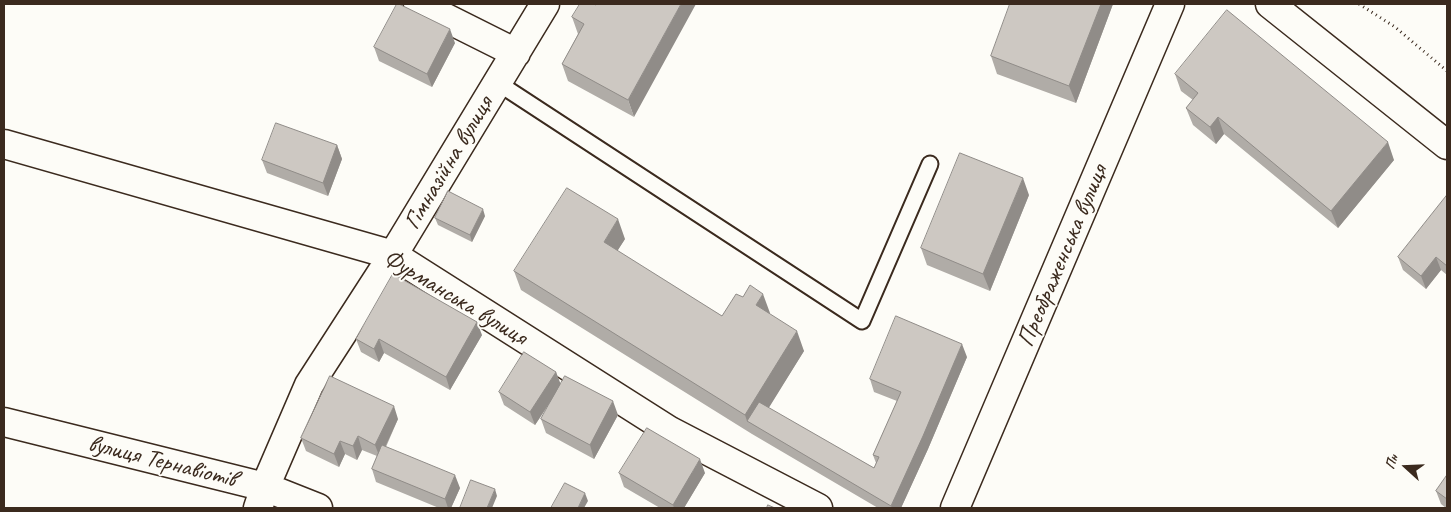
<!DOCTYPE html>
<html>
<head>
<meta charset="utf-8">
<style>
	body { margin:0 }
	#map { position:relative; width:1451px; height:512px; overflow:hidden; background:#fdfcf7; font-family:Caveat,sans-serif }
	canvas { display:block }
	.frame { position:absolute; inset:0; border:5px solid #3b2a1e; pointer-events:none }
	.north { position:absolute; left:1381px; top:442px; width:50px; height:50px; -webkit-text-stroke:4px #fdfcf7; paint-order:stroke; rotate:290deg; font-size:14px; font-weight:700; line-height:20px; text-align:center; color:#3b2a1e }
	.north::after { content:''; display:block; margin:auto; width:18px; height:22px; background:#3b2a1e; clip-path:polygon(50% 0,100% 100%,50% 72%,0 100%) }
</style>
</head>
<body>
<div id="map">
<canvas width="1451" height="512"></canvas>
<div class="frame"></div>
<div class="north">Пн</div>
</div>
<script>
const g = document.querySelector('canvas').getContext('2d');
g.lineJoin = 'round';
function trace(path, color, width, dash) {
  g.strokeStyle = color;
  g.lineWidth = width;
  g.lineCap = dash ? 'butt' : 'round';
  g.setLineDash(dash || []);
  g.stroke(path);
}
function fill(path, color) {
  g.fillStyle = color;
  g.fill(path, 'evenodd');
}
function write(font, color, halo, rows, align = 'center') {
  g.font = font + ' Caveat,sans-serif';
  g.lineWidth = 4;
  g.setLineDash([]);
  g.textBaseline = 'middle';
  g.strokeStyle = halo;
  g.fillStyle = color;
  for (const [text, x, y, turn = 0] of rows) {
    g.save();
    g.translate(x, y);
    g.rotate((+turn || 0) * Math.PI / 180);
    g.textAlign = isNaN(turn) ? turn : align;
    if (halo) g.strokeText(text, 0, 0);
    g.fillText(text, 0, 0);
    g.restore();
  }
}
const lane = new Path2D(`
	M498 83 862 321 930 164`);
const street = new Path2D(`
	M418 4 516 53
	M4 144 393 255 670 431 818 508
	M4 422 265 487 318 508
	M258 508 265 487 309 385 393 255 545 4
	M955 508 1170 4`);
const primary = new Path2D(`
	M1270 4 1447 145`);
trace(lane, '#3b2a1e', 19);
trace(street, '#3b2a1e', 31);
trace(primary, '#3b2a1e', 31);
trace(new Path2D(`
	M1359 4 1395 27 1447 71`), '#3b2a1e', 3, [1, 4]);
trace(lane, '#fdfcf7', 15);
trace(street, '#fdfcf7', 28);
trace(primary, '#fdfcf7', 28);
fill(new Path2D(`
	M594 4 634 117 568 81 562 64 578 34 572 17Z
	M1006 4H1113L1076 103 997 74 991 56 1010 5Z
	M455 43 432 87 379 61 374 47Z
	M1175 74 1394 160 1338 228 1224 134 1216 144 1193 125 1186 108 1193 100 1181 91Z
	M337 145 342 159 328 196 267 173 262 160Z
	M1029 195 990 291 927 265 921 248Z
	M1447 195V275L1441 270 1426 289 1403 270 1398 257Z
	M485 216 472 242 438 225 435 218Z
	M625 239 617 251 722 316 770 313 769 314 804 351 768 408 874 468 876 463 873 455 897 401 874 392 870 379 967 357 928 449 901 508H878L752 434 521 290 514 271Z
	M482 335 450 390 384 353 379 362 361 352 356 339Z
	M556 372 560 384 618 415 594 459 546 433 541 419 554 397 535 425 504 405 499 392Z
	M398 419 386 447 460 488 451 508H439L376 482 372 469 377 456 362 450 357 460 345 454 339 467 306 451 301 438Z
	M619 473H705L684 508H660L624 487Z
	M1447 475V508H1446L1441 504 1436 491Z`), '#b0aca7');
fill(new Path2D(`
	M681 4H696L634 117 628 100Z
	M1101 4H1113L1076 103 1069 86Z
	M450 29 455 43 432 87 427 74Z
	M1218 117 1224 134 1216 144 1210 127Z
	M1388 142 1394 160 1338 228 1331 211Z
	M337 145 342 159 328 196 323 183Z
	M1023 178 1029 195 990 291 983 274Z
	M483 209 485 216 472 242 470 235Z
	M618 219 625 239 611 261 604 242Z
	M1436 257 1441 270 1426 289 1421 276Z
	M763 294 770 313 763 325 756 305Z
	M477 322 482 335 450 390 446 377Z
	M797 331 804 351 757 427 747 421 745 415Z
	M379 339 384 353 379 362 374 349Z
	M962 344 967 357 928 449 901 508H892L891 506Z
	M556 372 561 385 535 425 530 412Z
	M613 401 618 415 594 459 590 445Z
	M394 406 398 419 380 458 375 445Z
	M358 436 362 450 357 460 353 446Z
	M340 441 345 454 339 467 334 454Z
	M700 459 705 473 684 508H674L673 505Z
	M455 475 460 488 451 508H448L445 499Z
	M495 489 497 496 492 508H487Z
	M585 493 588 501 584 508H578Z`), '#908c88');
const building = new Path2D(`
	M397 4H399L450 29 427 74 374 47Z
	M580 4H594L596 5 597 4H681L628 100 562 64 584 24 572 17Z
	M1010 4H1101L1069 86 991 56Z
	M1227 10 1388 142 1331 211 1218 117 1210 127 1186 108 1198 93 1175 74Z
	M276 123 337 145 323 183 262 160Z
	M960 153 1023 178 983 274 921 248Z
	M567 188 618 219 604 242 722 316 736 294 743 297 750 285 763 294 756 305 797 331 745 415 514 271Z
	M448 191 483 209 470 235 435 218Z
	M1447 195V266L1436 257 1421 276 1398 257Z
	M393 274 477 322 446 377 379 339 374 349 356 339Z
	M896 316 962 344 923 436 891 506 747 421 759 402 874 468 879 457 873 455 901 392 870 379Z
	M524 352 556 372 530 412 499 392Z
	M330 376 394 406 375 445 358 436 353 446 340 441 334 454 301 438Z
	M565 376 613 401 590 445 541 419Z
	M647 428 700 459 673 505 619 473Z
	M382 445 455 475 445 499 372 469Z
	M1447 475V499L1436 491Z
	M471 480 495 489 487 508H460Z
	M565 483 585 493 578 508H551Z
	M768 505 775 508H767Z`);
fill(building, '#cdc8c2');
trace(building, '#908c88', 1);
write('25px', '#3b2a1e', '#fdfcf7', [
	["Гімназійна вулиця",449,163,-59],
	["Преображенська вулиця",1063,256,-67],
	["Фурманська вулиця",455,298,31],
	["вулиця Тернавіотів",162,462,14]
]);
</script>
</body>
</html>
